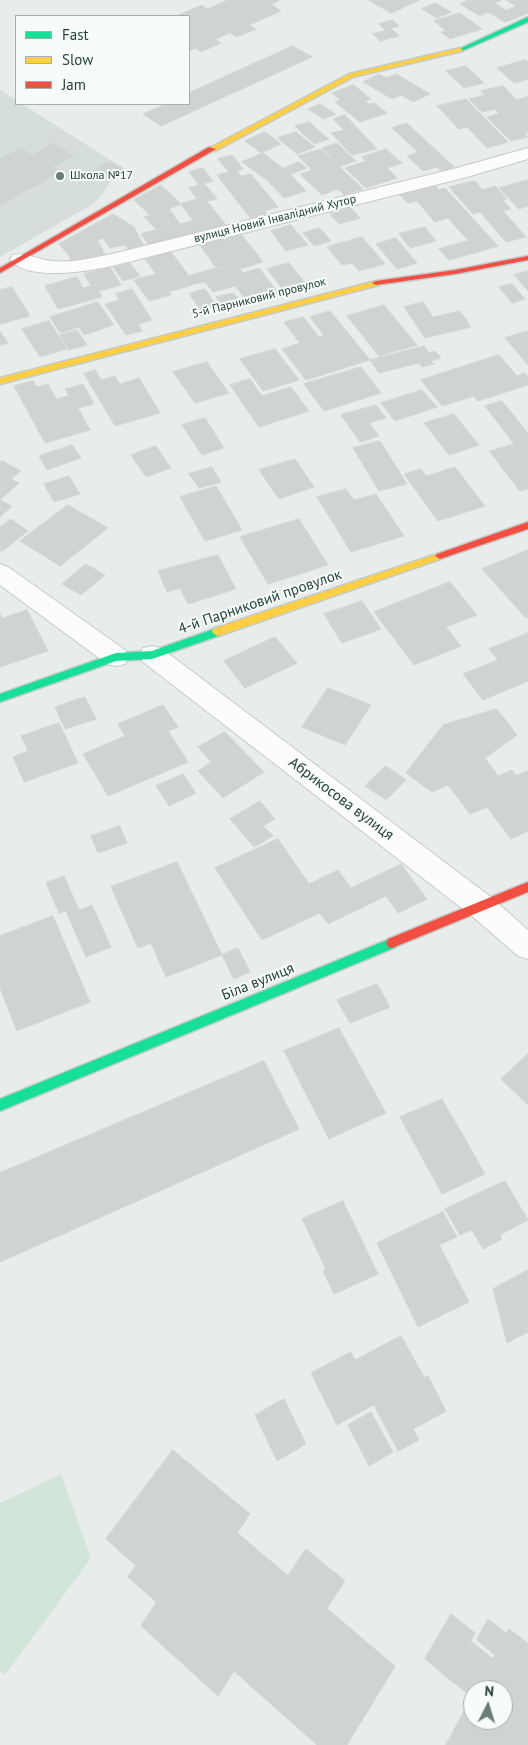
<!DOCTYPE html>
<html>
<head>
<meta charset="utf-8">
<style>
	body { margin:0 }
	#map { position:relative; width:528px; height:1745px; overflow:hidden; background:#e8edeb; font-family:"PT Sans",sans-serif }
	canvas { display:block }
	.legend { position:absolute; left:15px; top:15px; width:175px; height:90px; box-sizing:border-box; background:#f7fbf9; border:1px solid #a3b1ad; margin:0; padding:6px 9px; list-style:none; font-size:15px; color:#24423a }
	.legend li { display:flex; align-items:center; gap:10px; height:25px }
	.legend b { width:25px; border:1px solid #a3b1ad }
	.north { position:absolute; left:463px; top:1680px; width:50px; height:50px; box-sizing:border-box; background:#f7fbf9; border:1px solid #a3b1ad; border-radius:50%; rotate:5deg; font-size:14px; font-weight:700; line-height:20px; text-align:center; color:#24423a }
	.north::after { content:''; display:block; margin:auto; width:18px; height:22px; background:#697e78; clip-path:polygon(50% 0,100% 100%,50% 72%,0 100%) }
</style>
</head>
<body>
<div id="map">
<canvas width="528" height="1745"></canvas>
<ul class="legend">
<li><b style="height:6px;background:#16e098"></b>Fast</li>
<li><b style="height:6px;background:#ffcf43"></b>Slow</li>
<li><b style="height:6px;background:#f24e42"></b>Jam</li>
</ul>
<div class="north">N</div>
</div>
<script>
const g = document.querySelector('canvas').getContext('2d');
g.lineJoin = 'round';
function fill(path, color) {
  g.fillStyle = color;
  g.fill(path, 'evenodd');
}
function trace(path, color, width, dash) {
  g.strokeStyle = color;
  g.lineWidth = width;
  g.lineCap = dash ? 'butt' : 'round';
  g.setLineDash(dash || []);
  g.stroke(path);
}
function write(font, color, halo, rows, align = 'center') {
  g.font = font + ' "PT Sans",sans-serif';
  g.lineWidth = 4;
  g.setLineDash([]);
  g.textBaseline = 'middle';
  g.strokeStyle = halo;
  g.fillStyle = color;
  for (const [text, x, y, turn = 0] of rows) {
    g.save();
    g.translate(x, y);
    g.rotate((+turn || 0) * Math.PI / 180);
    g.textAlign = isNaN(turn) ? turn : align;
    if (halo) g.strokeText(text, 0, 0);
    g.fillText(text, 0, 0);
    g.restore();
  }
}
fill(new Path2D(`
	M0 89 16 100V104H22L128 171 111 181 102 195 93 204 0 257Z`), '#d6dedb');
fill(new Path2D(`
	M61 1474 91 1558 5 1675 0 1670V1503Z`), '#d1e6d8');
const building = new Path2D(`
	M228 0H277L279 1 271 4 281 11 249 25 256 29 237 37 230 33 215 39 221 43 201 52 195 48 189 51V16H176L202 5 207 9Z
	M368 0H419L392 13Z
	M469 0H502L494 3 506 10 502 12 514 19 505 22 488 12 480 16 460 4Z
	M506 0H528V13L514 19 502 12 516 6Z
	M435 3 451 12 437 18 422 9Z
	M460 13 482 29 450 39 441 32 446 31 434 21Z
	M393 20 399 26 385 30 379 24Z
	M392 29 399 36 380 41 373 34Z
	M293 46 312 57 161 126 143 114 166 104H189V93Z
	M526 60 528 62V79L514 83 497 68Z
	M466 66 484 83 464 88 446 71Z
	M379 74 386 78 396 74 430 94 413 102 401 95 392 99 363 82Z
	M354 85 371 99 365 101 369 104 374 103 387 113 360 122 335 102 340 100 332 93Z
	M503 86 528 111V132L525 133 528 137 511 141 487 117 499 113 495 109 482 112 469 99 485 95 481 91Z
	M528 97V111L517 100Z
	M466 99 508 142 487 148 467 127 459 129 437 106Z
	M320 104 336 114 324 119 308 109Z
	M345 115 377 149 352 155 331 133 344 130 333 119Z
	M309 122 329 139 314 144 295 126Z
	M407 123 454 167 442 171 437 167 423 171 407 156 418 152 392 128Z
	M265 132 281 144 261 153 245 141Z
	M296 132 315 147 297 154 278 138Z
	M53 143 74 156 52 167 61 172 0 205V159L21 148 32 155Z
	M337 143 356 161 340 166 322 148Z
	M321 149 363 189 344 195 338 189 322 195 300 174 312 170 298 156Z
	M386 149 402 163 387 168 397 178 366 188 345 168 366 161 362 157Z
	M263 153 289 173 267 180 242 162Z
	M232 155 243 169 237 171 241 176 251 174 278 207 264 211 267 214 251 219 217 175 229 172 218 159Z
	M110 161 128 171 111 181 93 171Z
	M299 162 307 168 291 174 284 168Z
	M203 168 213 181 199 185 189 172Z
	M289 173 306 191 284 198 267 180Z
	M528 180V206L519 209 499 188Z
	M475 181 483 190 495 186 507 199 502 200 511 209 503 211 526 237 506 242 480 212 473 214 449 187Z
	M205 184 217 199 200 203 189 188Z
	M161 185 181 204 169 209 180 224 157 230 144 217 150 215 134 200Z
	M435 185 439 190 445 188 498 246 478 252 448 218 435 222 417 201 408 203 400 195Z
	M197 199 200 203 207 201 226 225 188 235 180 224 193 221 181 204Z
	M351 208 360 218 339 224 330 214Z
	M113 214 134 227 144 246 128 249 125 245 110 248 103 238 97 241 100 245 67 253 59 244Z
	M180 224 188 235 149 245 141 234Z
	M291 225 308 245 286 251 271 231Z
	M425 227 436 241 410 248 399 234Z
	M320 228 331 241 314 246 303 233Z
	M241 234 263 262 240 269 235 263 216 268 200 245Z
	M362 237 385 264 359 271 352 263 342 265 327 247Z
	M396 238 417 263 397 269 376 244Z
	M468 241 478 252 449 260 439 249Z
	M100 245 105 254 73 262 67 253Z
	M171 252 195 284 169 292 145 259Z
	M130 263 140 276 123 281 113 267Z
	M235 263 243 273 259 268 277 291 246 300 235 286 213 292 205 282 195 284 189 276Z
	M289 263 306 284 284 291 267 269Z
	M110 267 121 285 99 291 95 285 91 286 84 274Z
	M528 271V291L514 275Z
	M156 274 171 295 149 301 134 280Z
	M77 277 83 288 95 285 102 297 58 309 45 286Z
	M512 284 525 299 512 303 499 287Z
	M12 287 30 316 0 324V290Z
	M132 289 152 320 138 324 142 331 126 335 105 304 119 300 116 294Z
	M205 289 217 306 201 310 189 294Z
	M234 293 241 303 224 308 216 297Z
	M98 302 114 325 84 335 79 327 60 333 50 317Z
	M423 302 433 317 460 311 471 327 425 338 404 307Z
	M384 305 417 345 379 356 347 316Z
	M330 311 370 360 306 380 282 349 300 343 284 322 303 317 319 337 324 335 310 317Z
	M49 321 67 349 40 357 22 329Z
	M77 330 87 345 69 350 60 335Z
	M0 331 8 343 0 345Z
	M528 331V365L505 338Z
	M424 346 429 353 435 351 441 358 431 361 434 364 422 367 419 363 379 373 370 360Z
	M275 349 299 380 263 391 240 359Z
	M499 355 517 376 524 373 528 377V385L478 401 452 370Z
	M207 362 229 393 195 403 173 372Z
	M361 367 381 393 324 411 304 384Z
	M95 370 101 380 115 376 120 384 139 378 160 413 115 426 84 374Z
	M452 370 474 396 442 406 421 380Z
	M250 379 262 396 291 387 309 411 259 427 230 385Z
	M33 381 37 387 48 384 56 399 69 396 65 389 83 384 94 404 78 408 90 430 45 443 14 386Z
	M422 390 437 407 395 421 381 403Z
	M502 401 528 433V489L520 491 489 451 514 444 485 406Z
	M376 405 386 418 369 423 379 436 360 442 341 415Z
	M454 414 479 445 449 455 424 423Z
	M205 418 224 448 202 455 182 425Z
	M380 441 407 484 379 491 353 448Z
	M72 445 81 458 47 470 39 456Z
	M156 446 171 468 146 477 131 455Z
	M295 459 314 487 279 499 259 470Z
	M2 461 21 471 11 479 19 483 0 500 12 506 0 517V463Z
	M212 467 221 482 199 488 189 474Z
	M455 467 485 506 438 521 404 474 421 469 426 476Z
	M69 476 80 494 54 502 44 484Z
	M216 486 242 530 205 541 180 497Z
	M346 489 354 500 376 494 404 536 351 552 317 497Z
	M68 505 108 528 60 566 20 541Z
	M11 519 28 531 1 552 0 527Z
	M299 519 328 565 268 584 240 537Z
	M528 550V617L526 618 482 569Z
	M218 555 236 589 188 604 180 588 167 592 158 571Z
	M86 564 105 575 81 595 62 584Z
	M450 582 477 615 446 627 461 646 414 665 374 612Z
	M362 601 381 629 342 643 324 614Z
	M27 610 48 651 0 667V613L2 618Z
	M528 633V681L483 700 463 674 498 660 489 649Z
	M275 637 297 663 245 688 224 661Z
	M328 688 371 705 345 745 302 727Z
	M85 697 96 719 65 729 55 707Z
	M163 705 178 727 168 731 188 762 108 796 83 754 125 736 118 724Z
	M497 709 517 735 485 758 498 776 512 770 528 792V831L511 839 487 807 470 814 448 785 432 792 406 773 443 725Z
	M59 723 78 763 24 782 13 757 28 751 21 736Z
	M225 732 264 772 223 798 198 771 211 762 198 747Z
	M386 766 406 780 386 800 365 786Z
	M528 771V792L516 776Z
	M183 774 196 793 169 806 156 786Z
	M260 801 275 819 263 826 273 836 254 847 230 819Z
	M120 826 127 843 98 853 91 836Z
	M278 839 309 884 338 870 351 888 401 864 427 899 398 913 386 896 328 924 320 913 262 940 215 868Z
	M177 862 222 955 166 977 151 943 138 948 111 887Z
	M64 876 79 910 92 905 111 947 86 957 66 911 59 913 46 883Z
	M53 916 90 1002 17 1031 0 988V936Z
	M238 948 250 972 234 979 222 955Z
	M377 984 390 1007 350 1023 337 1000Z
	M339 1028 386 1113 329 1139 284 1051Z
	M528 1054V1105L501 1079Z
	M264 1061 299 1129 0 1262V1173Z
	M442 1099 485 1174 442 1194 400 1117Z
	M505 1181 528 1220 500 1235 502 1239 483 1249 472 1230 460 1235 445 1209Z
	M343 1201 378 1274 334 1294 323 1271 326 1269 302 1219Z
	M443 1212 457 1237 439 1245 469 1302 418 1327 377 1243Z
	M528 1270V1332L507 1343 493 1289Z
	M401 1336 424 1377 390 1396 367 1354Z
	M351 1352 355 1360 367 1354 390 1396 337 1425 311 1373Z
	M428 1376 446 1411 413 1429 394 1394Z
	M394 1394 419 1440 398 1451 374 1405Z
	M284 1399 306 1444 277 1461 255 1415Z
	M371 1412 393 1452 369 1466 348 1425Z
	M173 1450 250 1514 237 1533 189 1492 136 1566 106 1539Z
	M189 1492 395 1666 347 1745H317L128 1577Z
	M306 1549 345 1581 327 1608 288 1576Z
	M157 1602 234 1671 218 1696 141 1626Z
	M451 1614 475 1633 450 1680 425 1659Z
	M488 1619 506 1633 495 1655 477 1640Z
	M509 1629 528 1643V1679L521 1674 503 1707V1690H476Z
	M471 1641 493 1659 476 1690H473L472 1697 450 1680Z
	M521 1674 528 1679V1745H483L496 1720H503V1707Z
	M473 1695V1720H496L483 1745H446Z`);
fill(building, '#cfd4d2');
trace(building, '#d1d6d4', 1);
const street = new Path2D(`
	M528 148V159L467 177 112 266C89 271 26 282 10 259L13 255C26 252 39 260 52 261 72 263 92 258 112 254L453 169Z
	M0 564 8 567 125 650 128 657 125 664 116 666 107 664 0 585Z
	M152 646 161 648 492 898 528 930V959L518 956 472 916 143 662 140 655 143 648Z`);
const fast = new Path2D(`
	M528 17V22L462 51 457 50Z
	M217 628 222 632 221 635 152 659 116 661 0 702V694L116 653 152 651Z
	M392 938 396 939 398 943 396 947 0 1111V1099Z`);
const slow = new Path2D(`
	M460 48 463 50 462 51 353 77 215 151 208 149 349 74Z
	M376 281 380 283 379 285 0 384V378Z
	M440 553 443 554V558L221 635 217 636 212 632 213 629Z`);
const jam = new Path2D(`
	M209 147 216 149 0 273V268Z
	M528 256V260L455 274 376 285 372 283 376 281 455 270Z
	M528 522V529L440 559 435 556 437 554Z
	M528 882V892L392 948 388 947 386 943 388 939Z`);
trace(street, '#c5cac8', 2);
trace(fast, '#c3cbc8', 3);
trace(slow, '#c3cbc8', 3);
trace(jam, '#c3cbc8', 3);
fill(street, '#fcfcfc');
fill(fast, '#16e098');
fill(slow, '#ffcf43');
fill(jam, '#f24e42');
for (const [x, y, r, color] of [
	[60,176,5,"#697e78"]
]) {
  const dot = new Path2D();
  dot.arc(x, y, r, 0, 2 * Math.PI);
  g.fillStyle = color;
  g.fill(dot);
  trace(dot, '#f7fbf9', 2);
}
write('12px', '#24423a', '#f7fbf9', [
	["Школа №17",70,176]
], 'left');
write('12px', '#24423a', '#f7fbf9', [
	["вулиця Новий Інвалідний Хутор",275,219,-14],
	["5-й Парниковий провулок",259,298,-14]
]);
write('15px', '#24423a', '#f7fbf9', [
	["4-й Парниковий провулок",260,602,-19],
	["Абрикосова вулиця",341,799,37],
	["Біла вулиця",258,982,-22]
]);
</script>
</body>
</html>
